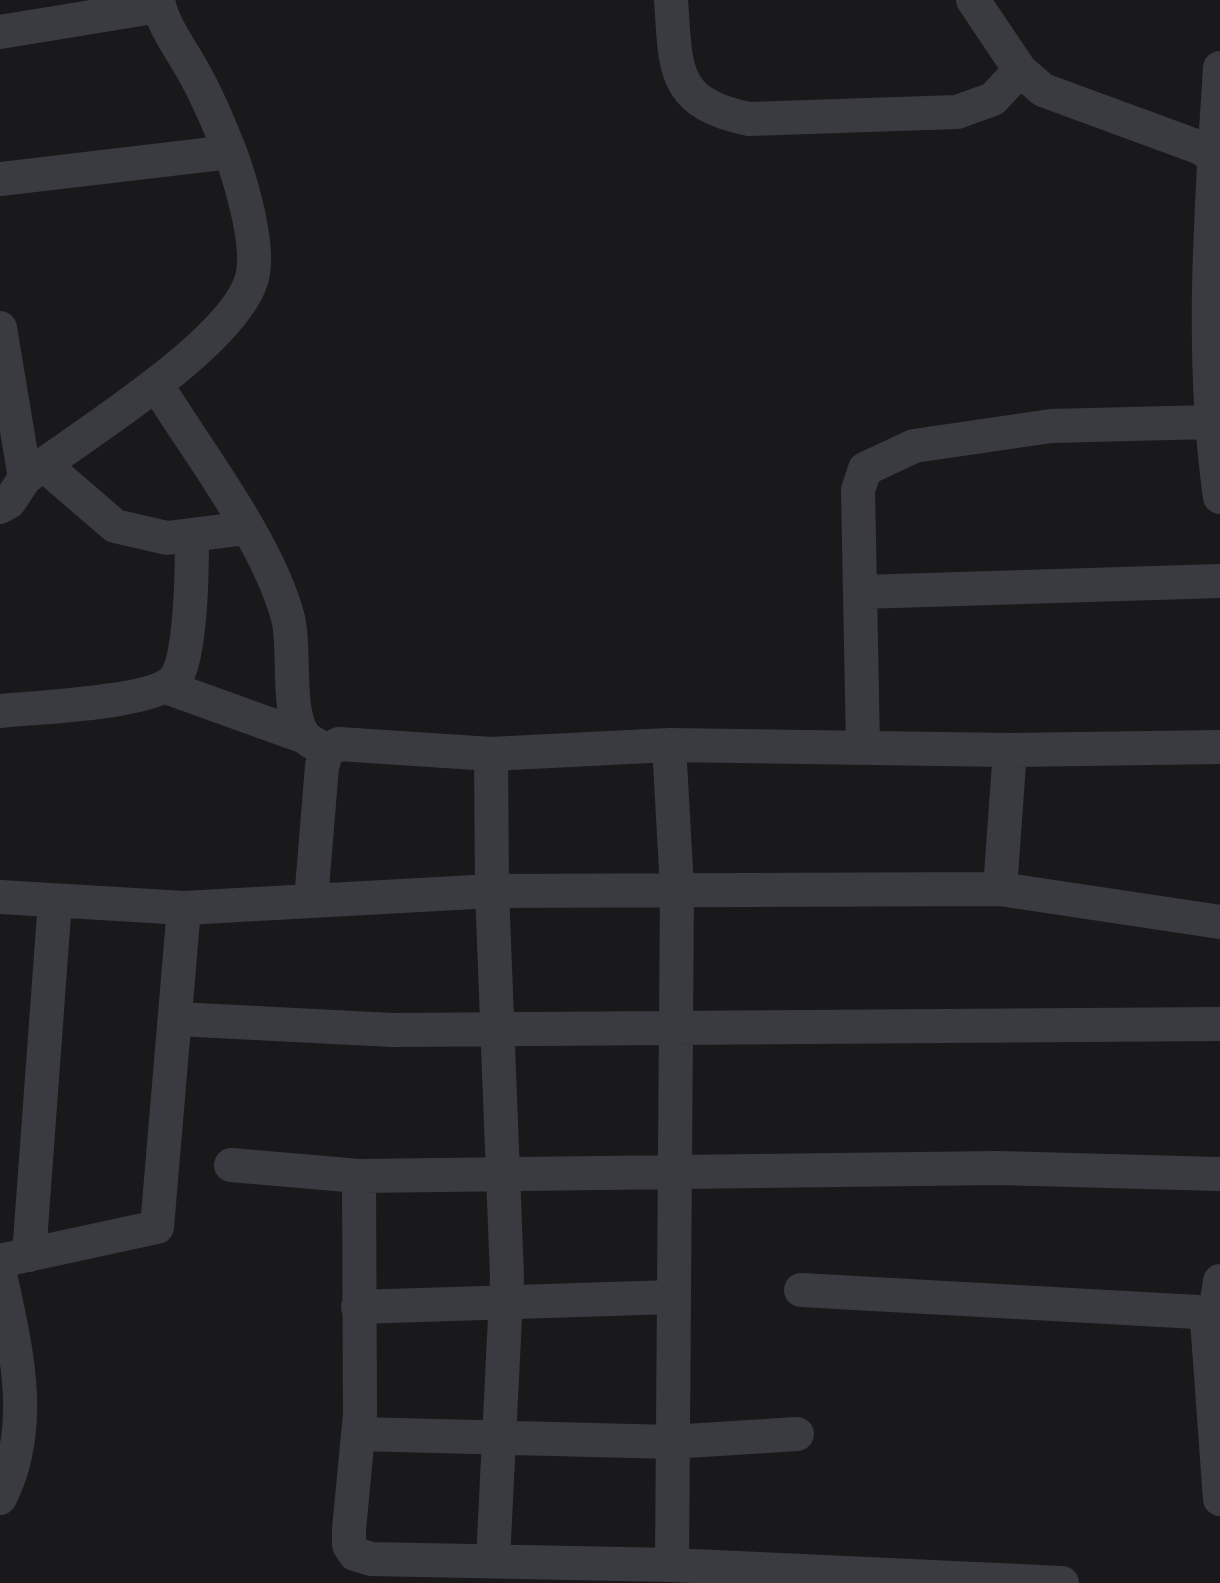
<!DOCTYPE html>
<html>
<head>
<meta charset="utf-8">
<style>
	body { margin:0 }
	canvas { display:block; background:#19191c }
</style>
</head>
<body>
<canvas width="1220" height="1583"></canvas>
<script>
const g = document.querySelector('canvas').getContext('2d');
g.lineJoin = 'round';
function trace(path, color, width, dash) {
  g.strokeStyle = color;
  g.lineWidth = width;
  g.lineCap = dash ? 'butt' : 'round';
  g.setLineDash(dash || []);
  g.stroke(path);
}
trace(new Path2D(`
	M671 0C676 69 671 103 749 119L957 112 993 99 1020 70
	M973 0 1020 70 1043 90 1201 148 1220 163
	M0 32 159 6
	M1220 68C1211 210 1200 357 1220 497
	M0 179 230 152
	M0 328 25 478 9 502 0 507
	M156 384C198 452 268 542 288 618 296 647 285 717 306 738 312 743 321 747 327 751
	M43 464 115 526 167 538 247 528
	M25 478C79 437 242 339 253 273 259 239 238 169 224 137 215 115 205 92 193 71 181 49 162 25 158 0
	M861 592 1220 581
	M166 687 305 737
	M0 711C34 707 161 704 177 676 191 651 192 568 192 537
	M669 745 677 888 672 1565
	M863 748 858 490 865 469 914 446 1051 426 1209 422
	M491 754 492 891 507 1277 493 1560
	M1000 889 1220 922
	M0 897 184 908
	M311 901 322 766 327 751 339 744 491 754 669 745 1010 750 1220 747
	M177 1019 393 1030 1220 1024
	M231 1165 359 1176 998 1168 1220 1174
	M359 1176 360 1414 349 1529V1545L355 1554 371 1559 672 1565 1062 1583
	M29 1255 55 901
	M0 1261 157 1227 184 908 492 891 1000 889 1010 750
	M0 1274C16 1349 36 1426 0 1498
	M1220 1281 1215 1313 1207 1320 1220 1499
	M801 1290 1215 1313
	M358 1307 673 1297
	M358 1434 671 1442 797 1434`), '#3a3b40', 34);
</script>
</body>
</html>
